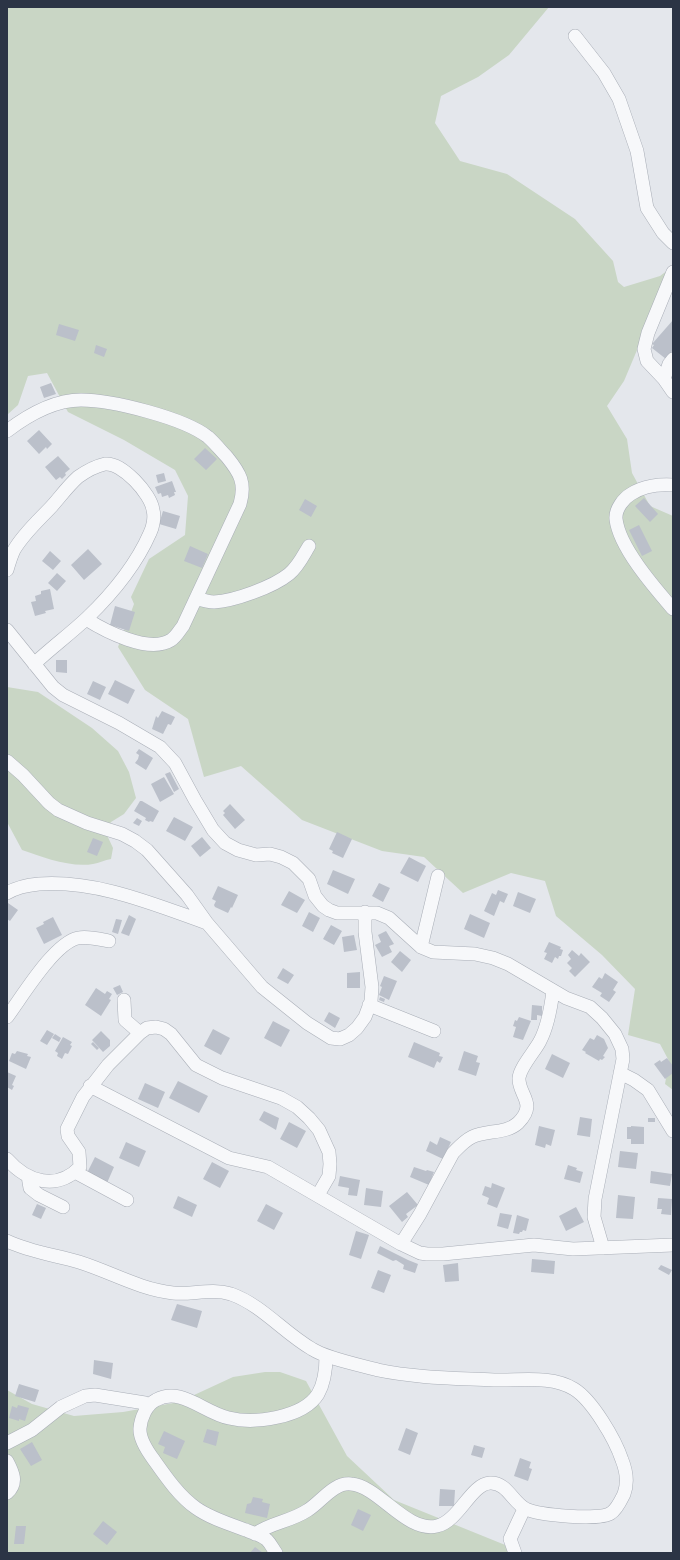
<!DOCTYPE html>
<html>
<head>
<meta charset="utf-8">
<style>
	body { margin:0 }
	#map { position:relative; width:680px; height:1560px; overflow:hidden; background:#e4e7ec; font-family:"Noto Sans",sans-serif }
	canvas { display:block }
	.frame { position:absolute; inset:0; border:8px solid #2b3445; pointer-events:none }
</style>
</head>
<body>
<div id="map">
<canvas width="680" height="1560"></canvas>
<div class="frame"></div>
</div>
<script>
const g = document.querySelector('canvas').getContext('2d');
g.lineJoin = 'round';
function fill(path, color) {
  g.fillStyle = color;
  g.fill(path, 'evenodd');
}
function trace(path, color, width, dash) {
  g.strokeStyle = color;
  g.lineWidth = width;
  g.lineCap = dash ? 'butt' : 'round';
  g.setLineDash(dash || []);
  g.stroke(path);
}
fill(new Path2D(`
	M7 7H549L509 55 478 77 441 96 435 123 460 161 507 174 575 219 613 261 618 282 624 287 660 276 672 267 624 381 607 406 627 439 632 473 650 506 673 516V1090L665 1084 669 1061 660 1044 628 1035 635 989 602 955 556 916 545 881 511 873 463 893 424 857 382 851 302 820 241 766 204 777 188 719 145 690 118 647 134 604 131 597 149 559 185 535 188 496 175 470 124 440 68 412 47 373 28 376 18 405 7 415Z
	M7 687 38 692 92 728 118 751 129 772 136 798 124 814 111 822 106 833 113 848 111 859C105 860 99 863 93 864 71 868 42 857 22 850L7 822Z
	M265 1372H280L306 1381 347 1456 394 1500 525 1553H7V1390L32 1404 74 1416 123 1412 179 1402 233 1377Z`), '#c9d6c5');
fill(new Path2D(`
	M673 320V350L666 359 652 348 654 345 652 344Z
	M59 324 79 330 75 341 56 335Z
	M96 345 107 349 104 357 94 353Z
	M51 383 56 394 44 398 40 387Z
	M39 430 52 444 47 449 46 447 39 454 27 441Z
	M205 448 217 459 206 470 194 459Z
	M58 456 70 469 65 473 66 475 62 479 60 477 56 480 45 467Z
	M164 473 166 481 158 483 156 475Z
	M172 481 176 492H174L175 495 169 498 168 495 162 497 161 493 158 494 155 487Z
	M644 498 658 514 650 522 635 506Z
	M305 499 317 506 311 517 299 510Z
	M163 511 180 516 176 529 159 524Z
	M639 525 652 551 642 556 629 530Z
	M190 546 208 554 202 568 184 561Z
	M88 549 102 564 84 580 71 565Z
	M50 551 61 561 53 570 42 561Z
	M57 573 66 581 57 591 48 583Z
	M50 589 54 609 45 611 46 613 35 616 31 602 36 601 35 596 41 594V591Z
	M115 606 135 612 129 631 110 625Z
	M56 660H67V673L56 672Z
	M115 680 135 690 128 704 108 694Z
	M93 681 106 687 100 700 87 694Z
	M162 711 175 717 171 725 168 724 163 734 152 729 156 716 158 718Z
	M139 749 153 758 146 770 135 763 138 759 139 755 136 753Z
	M170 772 179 789 174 792 165 774Z
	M164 777 174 794 160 802 151 784Z
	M140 801H142L159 811 153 822 150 821 149 822 145 820 146 818 134 811Z
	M230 804 245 820 235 829 223 815 225 813 223 811Z
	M174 817 193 827 185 841 166 831Z
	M137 818 142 821 139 826 133 823Z
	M337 832 352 839 343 858 332 853 333 851 329 849Z
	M202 837 211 848 200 857 191 846Z
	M93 838 103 842 97 856 87 852Z
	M409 857 426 866 418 882 400 873Z
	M333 870 355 879 348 894 327 884Z
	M379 883 390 888 383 902 372 896Z
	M218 886 238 895 232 908 231 907 228 913 215 907 214 905 216 901 212 899Z
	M498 890 508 894 504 903 500 901 494 916 484 911 492 893 496 895Z
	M289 891 305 900 297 913 281 905Z
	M518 892 536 899 530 913 513 906Z
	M8 903 18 910 10 921 7 919V905Z
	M309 912 320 918 313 932 302 926Z
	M470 914 490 923 484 938 464 929Z
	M129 915 136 919 129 936 121 933Z
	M53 917 62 935 44 944 36 928 44 924 43 922Z
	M116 919 122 920 118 934 112 932Z
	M331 925 342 931 334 945 323 939Z
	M386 931 394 944 389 946 392 952 382 957 375 945 381 942 378 935Z
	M354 935 357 950 344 952 342 937Z
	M549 942 561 947 560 949 563 950 561 956H559L558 959 555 957 552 963 544 959 547 953 544 952Z
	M572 950 579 956 581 953 590 962 575 977 569 971 572 968 567 963 571 959 568 955Z
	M400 951 411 960 402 972 391 962Z
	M283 968 294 975 288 984 277 978Z
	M360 972V988H347V973Z
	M605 973 618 982 613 990 616 992 609 1002 600 996 602 993 592 987 599 977 602 979Z
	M384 976 397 981 389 1000 379 995 382 987 380 986Z
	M120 985 123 992 117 995 113 988Z
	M96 988 105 994 107 991 112 994 109 999 111 1000 101 1016 85 1005Z
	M380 997 385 999 384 1002 379 1000Z
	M532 1005 542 1006V1016L537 1015V1020H531Z
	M329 1012 340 1018 335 1028 324 1021Z
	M519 1017 531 1021 523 1040 513 1037 516 1027 513 1026 515 1020 517 1021Z
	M273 1021 290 1030 281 1047 264 1038Z
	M213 1029 230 1038 221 1055 204 1046Z
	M47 1030 54 1034 47 1045 40 1041Z
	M101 1031 110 1040V1046L103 1052 92 1040Z
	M55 1034 61 1038 59 1042 52 1038Z
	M597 1035 604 1039 608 1048 603 1056 605 1057 602 1060 600 1059 599 1061 585 1053 586 1052 582 1050 590 1038 594 1040Z
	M63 1037 72 1042 70 1045 72 1046 68 1054 65 1053 62 1059 57 1056 58 1053 55 1051Z
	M93 1042 99 1048 97 1050 91 1044Z
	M414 1042 440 1053 439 1056 443 1057 440 1063 437 1061 434 1068 408 1057Z
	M17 1051 28 1054 27 1056 31 1057 26 1069 9 1061 12 1053 15 1054Z
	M464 1051 478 1056 476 1062 480 1063 476 1076 458 1070Z
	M552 1054 570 1063 563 1078 545 1069Z
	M667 1058 673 1066V1073L665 1079 654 1064 660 1060 661 1062Z
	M7 1072 16 1076 12 1085 14 1086 12 1090 7 1087Z
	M178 1081 208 1096 199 1113 169 1098Z
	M145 1083 165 1092 158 1108 138 1099Z
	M264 1111 279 1118 276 1130 259 1120Z
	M580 1117 592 1119 590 1137 577 1135Z
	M648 1118H655V1122H648Z
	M289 1122 306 1131 297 1148 280 1139Z
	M539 1126 555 1130 551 1146 546 1144 545 1148 535 1145Z
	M631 1126 644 1127V1144H631V1139H627V1127H631Z
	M440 1137 451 1142 443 1159 426 1151 430 1141 437 1145Z
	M126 1142 146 1151 139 1167 119 1158Z
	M620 1151 638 1153 636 1169 618 1167Z
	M95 1157 114 1167 107 1183 87 1173Z
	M212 1162 229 1171 220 1188 203 1179Z
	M568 1165 577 1168 576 1170 583 1172 580 1183 564 1179Z
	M414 1167 426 1171 427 1170 434 1172 429 1185 410 1177Z
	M651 1171 672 1174 670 1186 650 1183Z
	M340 1176 360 1180 357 1196 348 1195 349 1188 338 1186Z
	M492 1183 505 1188 497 1208 487 1204 489 1198 482 1195 485 1186 491 1188Z
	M366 1188 383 1191 381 1207 364 1205Z
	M407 1192 418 1205 406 1214 408 1217 402 1222 389 1206Z
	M618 1195 635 1197 633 1219 616 1218Z
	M178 1196 197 1205 192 1217 173 1208Z
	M658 1198 672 1199 671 1215 661 1214 662 1209H657Z
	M37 1204 46 1208 41 1219 32 1215Z
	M266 1204 283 1213 274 1230 257 1221Z
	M576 1207 584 1222 566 1231 559 1216Z
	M500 1213 512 1215 508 1229 497 1226Z
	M517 1215 529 1219 526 1231 523 1230 522 1232H520L519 1234 513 1233Z
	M356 1231 369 1235 361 1259 349 1255Z
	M380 1246 408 1260 418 1264 415 1273 403 1269 404 1265 396 1260 393 1261 377 1253Z
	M532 1259 555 1261 554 1274 531 1272Z
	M458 1263 459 1281 445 1282 443 1265Z
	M661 1265 672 1270 669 1275 658 1269Z
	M378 1270 391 1275 384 1293 371 1288Z
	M177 1304 202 1311 197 1328 171 1320Z
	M94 1360 113 1363 111 1379 93 1374Z
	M19 1384 39 1390 35 1402 15 1396Z
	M18 1405 29 1408 25 1421 19 1419V1421L9 1418 12 1406 17 1408Z
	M406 1428 418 1433 410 1455 398 1450Z
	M207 1429 219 1432 216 1446 203 1442Z
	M164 1431 185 1441 177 1459 163 1453 165 1447 158 1444Z
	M32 1442 42 1460 31 1466 20 1449Z
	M474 1445 485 1448 482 1458 471 1455Z
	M520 1458 531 1462 529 1468 532 1469 528 1481 514 1476Z
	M440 1489 455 1490 454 1506H439Z
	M253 1497 263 1499 262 1502 270 1504 267 1518 245 1513 247 1504 251 1503Z
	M358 1509 371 1515 363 1531 351 1525Z
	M103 1521 117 1532 107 1545 93 1534Z
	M16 1526H26L24 1544H14Z
	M255 1547 263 1553H250Z`), '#bbc0ca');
const minor = new Path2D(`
	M575 36 604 73 619 99 637 151 647 208 663 233 673 243
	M673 272 648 333 644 349 647 361 664 379 673 392
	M664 379 669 364 673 359
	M7 431C28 415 54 400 81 400 112 400 184 418 208 437 215 443 221 451 227 457 240 473 246 483 240 504L183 626C179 631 176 637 171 640 149 654 105 631 86 619
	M673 485C660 484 643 486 631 494 624 498 615 509 616 519 619 547 654 587 673 609
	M7 570C9 563 11 556 14 550 24 533 39 520 52 506 60 497 68 486 78 477 85 472 96 466 105 464 122 462 151 494 153 510 155 517 153 527 150 533 136 565 112 594 87 618 70 634 51 648 34 664
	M196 598C202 600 208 602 214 602 234 601 273 587 289 574 298 567 303 556 309 546
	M7 630 53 687 63 695 119 723 160 747 175 763 195 800 213 830 225 843 238 850 256 855 270 854 281 857 293 863 309 879 315 896 323 906 329 910 337 913H377L389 918 421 947 433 952 475 954 493 958 508 964 566 998 590 1007 602 1018 615 1034 622 1049 623 1059 595 1199 594 1217 603 1248
	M7 761 23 775 49 803 58 810 87 823 122 834 135 841 147 850 187 895 207 923 262 987 307 1023 331 1038 340 1039 349 1035 357 1028 365 1017 371 1001 372 987 365 932V912
	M7 893C17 887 28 885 39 884 97 880 153 904 207 923
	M421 947 438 876
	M124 1000 125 1020 140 1033
	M369 1005 434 1031
	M7 1017C22 997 54 943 78 938 88 936 99 939 109 941
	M620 1073 634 1080 648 1090 673 1131
	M90 1086 229 1158 268 1167 401 1244 420 1253 427 1254H443L534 1245 573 1249 673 1245
	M7 1159C27 1182 57 1191 80 1167L79 1152 68 1136 67 1129 83 1097 108 1065 140 1033 147 1028 156 1027 164 1029 171 1034 196 1065 222 1078 281 1098 297 1107 309 1118 319 1130 329 1152 330 1164 329 1176 318 1195
	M75 1172 127 1200
	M28 1176 30 1188 39 1195 63 1207
	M7 1241C30 1252 55 1255 79 1262 111 1272 139 1289 173 1293 192 1295 211 1288 231 1294 262 1305 284 1333 312 1349 328 1359 360 1365 378 1370 416 1378 455 1378 494 1380 520 1381 551 1375 574 1389 592 1400 615 1439 622 1460 626 1470 628 1483 624 1494 621 1500 617 1509 611 1513 600 1521 538 1515 526 1509 513 1503 507 1482 490 1483 471 1484 459 1521 437 1526 406 1533 379 1486 351 1484 334 1482 321 1502 308 1510 290 1522 272 1522 255 1534
	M401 1244 420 1214 453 1153C459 1147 464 1141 472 1137 486 1130 506 1134 518 1123 538 1103 518 1095 519 1078 520 1067 535 1051 540 1041 548 1026 551 1007 553 991
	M7 1443 32 1430 61 1407 85 1396 95 1395 145 1403 149 1405
	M7 1461C13 1472 18 1483 7 1493
	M276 1553C273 1549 271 1544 267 1540 262 1535 252 1533 246 1530 229 1524 210 1518 196 1508 179 1496 166 1477 154 1460 148 1452 139 1439 140 1428 141 1418 146 1405 156 1400 181 1386 204 1413 229 1418 254 1424 303 1418 318 1394 325 1382 326 1369 326 1356
	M515 1553 510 1539 524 1509`);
trace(minor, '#a9aeb7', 14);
trace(minor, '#f7f8fa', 13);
</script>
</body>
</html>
